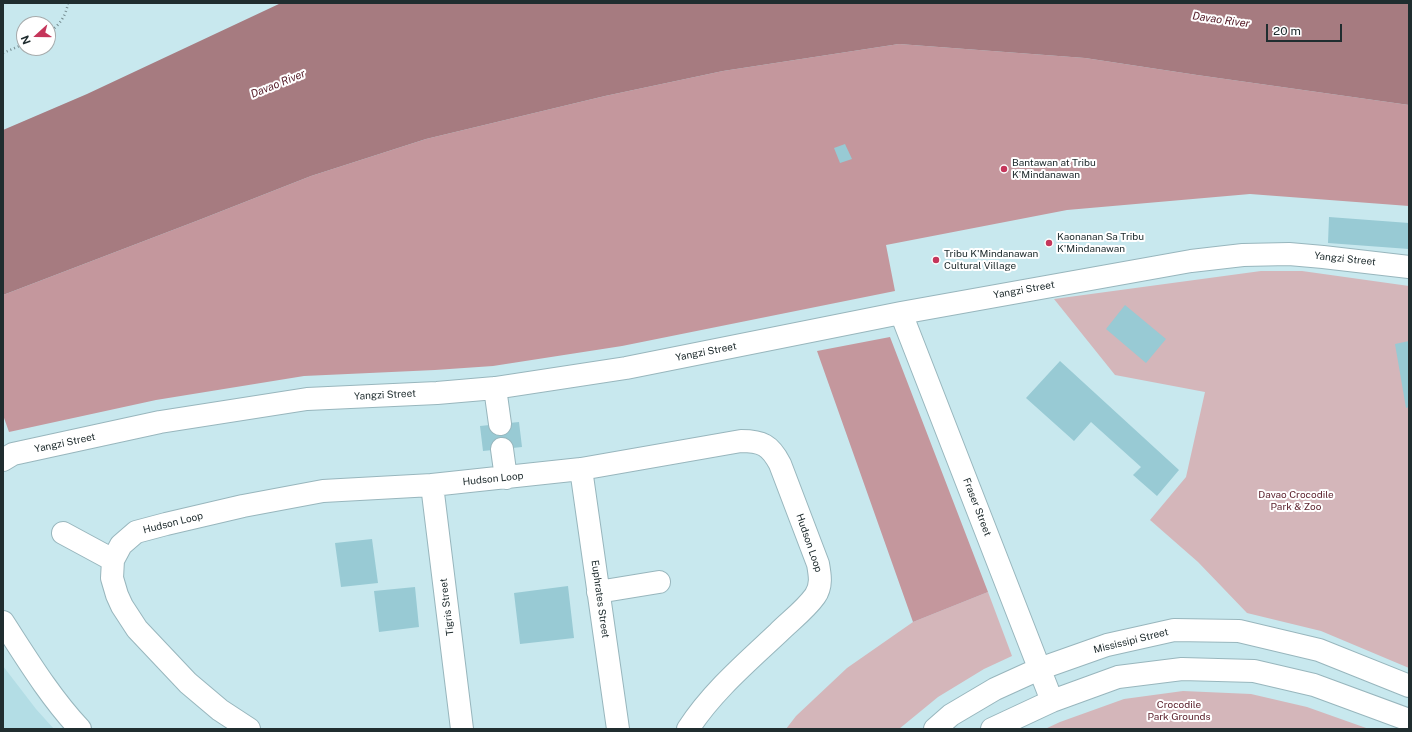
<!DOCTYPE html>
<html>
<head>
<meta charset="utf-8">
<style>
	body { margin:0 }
	#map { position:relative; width:1412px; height:732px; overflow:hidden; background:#c8e8ee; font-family:"Public Sans",sans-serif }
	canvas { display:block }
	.frame { position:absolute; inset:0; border:4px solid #202d2f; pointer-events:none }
	.north { position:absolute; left:16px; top:16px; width:40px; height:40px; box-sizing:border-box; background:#fff; border:1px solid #a6abac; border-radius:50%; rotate:249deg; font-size:11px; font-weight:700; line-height:16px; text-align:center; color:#202d2f }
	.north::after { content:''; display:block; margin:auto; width:14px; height:18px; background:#c5365b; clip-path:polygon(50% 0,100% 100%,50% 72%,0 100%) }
	.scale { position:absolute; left:1266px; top:24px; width:76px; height:18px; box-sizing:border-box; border:2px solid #202d2f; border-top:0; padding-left:5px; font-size:12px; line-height:14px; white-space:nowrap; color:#202d2f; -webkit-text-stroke:3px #fff; paint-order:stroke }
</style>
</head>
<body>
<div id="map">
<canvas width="1412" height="732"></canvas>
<div class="frame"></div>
<div class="north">N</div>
<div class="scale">20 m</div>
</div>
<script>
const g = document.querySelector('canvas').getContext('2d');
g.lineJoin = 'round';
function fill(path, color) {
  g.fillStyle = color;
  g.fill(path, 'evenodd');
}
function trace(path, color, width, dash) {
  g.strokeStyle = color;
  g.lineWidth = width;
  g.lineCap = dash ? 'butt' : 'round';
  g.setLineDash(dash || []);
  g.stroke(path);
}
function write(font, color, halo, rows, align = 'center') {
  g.font = font + ' "Public Sans",sans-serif';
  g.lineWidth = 4;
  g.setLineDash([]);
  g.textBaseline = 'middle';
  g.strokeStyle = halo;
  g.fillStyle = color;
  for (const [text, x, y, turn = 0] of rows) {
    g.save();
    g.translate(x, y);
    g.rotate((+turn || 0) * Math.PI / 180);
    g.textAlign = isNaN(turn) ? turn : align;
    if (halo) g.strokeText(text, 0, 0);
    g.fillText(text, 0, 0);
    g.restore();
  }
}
fill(new Path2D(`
	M3 666 36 709 54 729H3Z`), '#b3dde5');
fill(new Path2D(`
	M1261 271H1302L1409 286V668L1321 631 1247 613 1198 562 1150 520 1186 477 1205 392 1115 375 1054 299Z
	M988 592 1012 656 984 669 938 697 899 729H786L796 716 847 668 913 622Z
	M1183 691 1251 694 1307 707 1369 729H1045L1060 722 1124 699Z`), '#d4b6ba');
fill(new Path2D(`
	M899 44 1085 58 1197 75 1409 105V206L1250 194 1067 210 886 245 895 291 622 346 493 366 435 370 304 376 156 400 9 432 3 415V295L199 220 311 176 426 139 605 96 723 71Z
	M890 337 988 592 913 622 817 351Z`), '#c4979d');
fill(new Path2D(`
	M281 3H1409V105L1197 75 1085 58 899 44 723 71 605 96 426 139 311 176 199 220 3 295V130L87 94Z`), '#a67b80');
fill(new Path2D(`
	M845 144 852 159 840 163 834 148Z
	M1329 217 1409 223V249L1328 243Z
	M1125 305 1166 339 1146 363 1106 329Z
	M1409 341V407L1406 408 1395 344Z
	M1060 361 1179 470 1157 496 1133 475 1141 467 1091 422 1074 441 1026 398Z
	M519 422 522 447 483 451 480 426Z
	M372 539 378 583 341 587 335 543Z
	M568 586 574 638 520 644 514 593Z
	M415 587 419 627 379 632 374 591Z`), '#98cad4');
const street = new Path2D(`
	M901 313 1052 701
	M495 388 500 424
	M502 449 506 478
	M3 460 13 454 160 422 307 399 437 393 495 388 626 368 901 313 1191 261 1243 255 1289 254 1323 257 1409 267
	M581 469 618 729
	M432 485 462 729
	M63 533 113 560
	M598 592 659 582
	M3 622C27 659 50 697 80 729
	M249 729 220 710 188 683 137 629 122 606 117 595 112 578 113 560 121 545 136 532 166 524 243 506 323 491 432 485 581 469 741 441C762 441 770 445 780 464L818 564C820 575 822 586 815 596 805 610 790 621 778 633 746 663 712 692 688 729
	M935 729 951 715 995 689 1039 669 1107 645 1174 630 1239 631 1319 650 1409 686
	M992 729 1052 701 1118 677 1182 669 1254 671 1314 685 1409 720`);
trace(street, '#98b6bd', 24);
trace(new Path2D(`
	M48 33C59 26 66 16 68 3
	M3 53 24 44`), '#738a8e', 2.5, [1, 3]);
trace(street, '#fff', 22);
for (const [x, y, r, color] of [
	[1004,169,4,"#c5365b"],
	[1049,243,4,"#c5365b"],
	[936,260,4,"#c5365b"]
]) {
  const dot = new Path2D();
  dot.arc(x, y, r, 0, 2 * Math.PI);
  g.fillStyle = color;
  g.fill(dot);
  trace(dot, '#fff', 1.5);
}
write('10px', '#202d2f', '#fff', [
	["Bantawan at Tribu",1012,163],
	["K'Mindanawan",1012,175],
	["Kaonanan Sa Tribu",1057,237],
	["K'Mindanawan",1057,249],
	["Tribu K'Mindanawan",944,254],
	["Cultural Village",944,266]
], 'left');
write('10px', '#202d2f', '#fff', [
	["Yangzi Street",1345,259,6],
	["Yangzi Street",1024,290,-10],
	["Yangzi Street",706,352,-11],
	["Yangzi Street",385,395,-3],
	["Yangzi Street",65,443,-12],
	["Hudson Loop",493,479,-6],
	["Fraser Street",977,507,69],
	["Hudson Loop",173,523,-14],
	["Hudson Loop",809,543,71],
	["Euphrates Street",600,599,82],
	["Tigris Street",447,607,-97],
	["Mississipi Street",1131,641,-14]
]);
write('10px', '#5d242f', '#fff', [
	["Davao Crocodile",1296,495],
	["Park & Zoo",1296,507],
	["Crocodile",1179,705],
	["Park Grounds",1179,717]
]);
write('italic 11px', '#59202c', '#fff', [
	["Davao River",1221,20,8],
	["Davao River",278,84,-22]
]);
</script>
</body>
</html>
